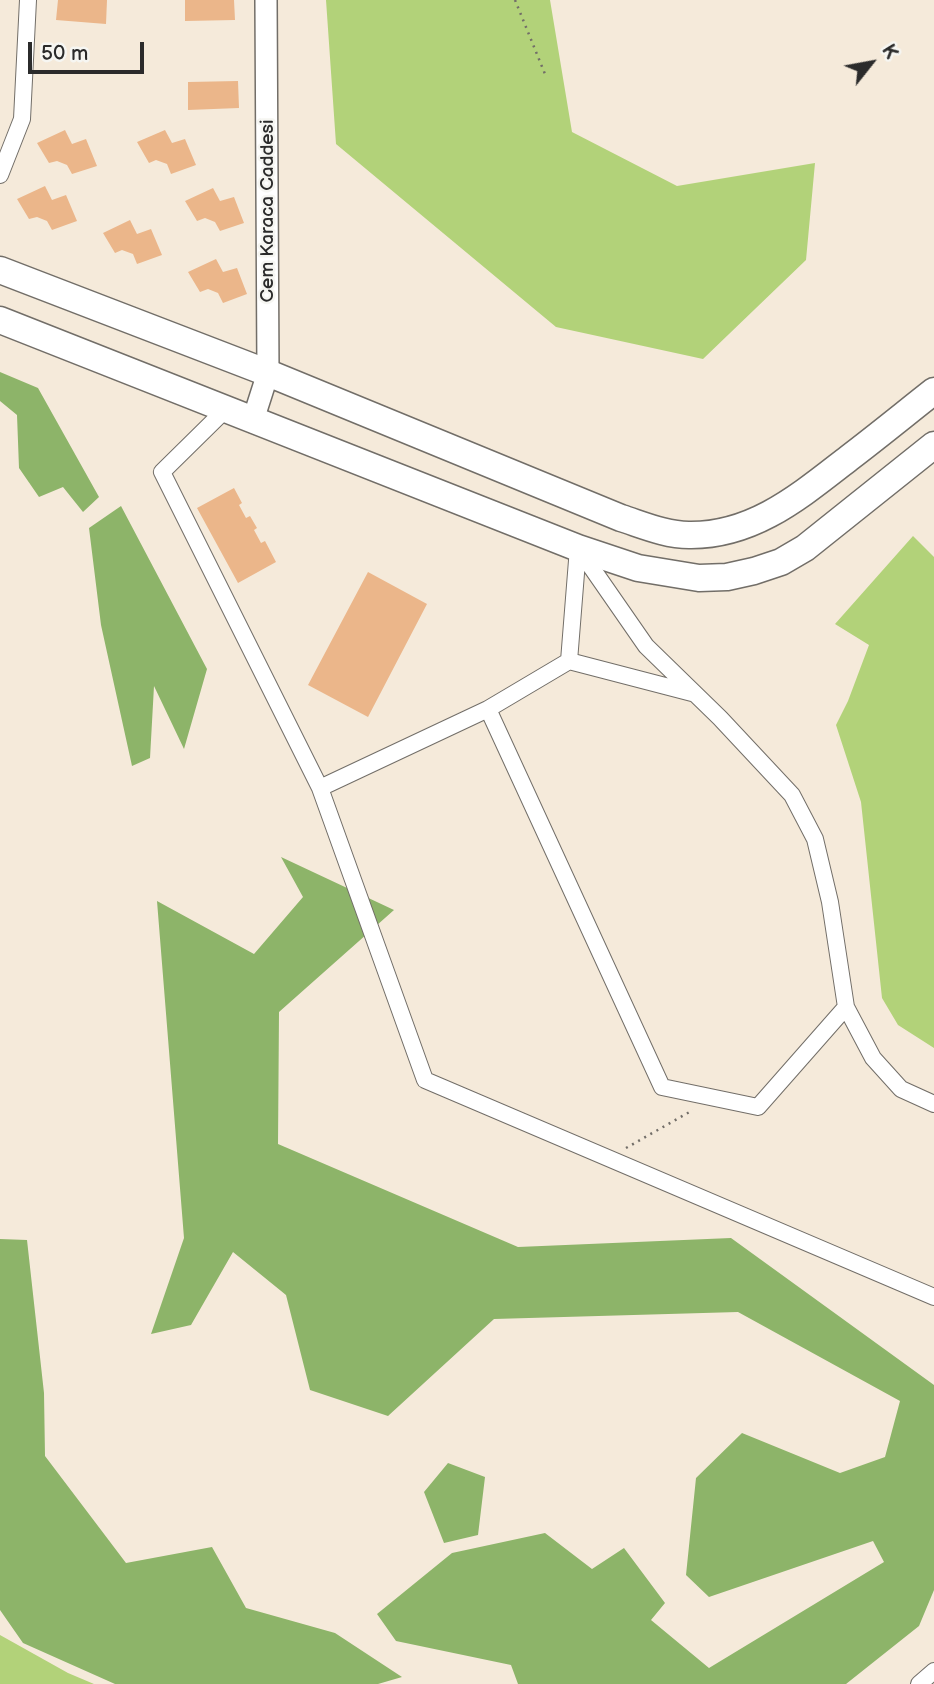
<!DOCTYPE html>
<html>
<head>
<meta charset="utf-8">
<style>
	body { margin:0 }
	#map { position:relative; width:934px; height:1684px; overflow:hidden; background:#f5eada; font-family:"Balsamiq Sans",sans-serif }
	canvas { display:block }
	.north { position:absolute; left:836px; top:28px; width:70px; height:70px; -webkit-text-stroke:5px #f6f6f2; paint-order:stroke; rotate:59deg; font-size:19px; font-weight:700; line-height:28px; text-align:center; color:#2b2b2b }
	.north::after { content:''; display:block; margin:auto; width:24px; height:32px; background:#2b2b2b; clip-path:polygon(50% 0,100% 100%,50% 72%,0 100%) }
	.scale { position:absolute; left:28px; top:42px; width:116px; height:32px; box-sizing:border-box; border:4px solid #2b2b2b; border-top:0; padding-left:9px; font-size:21px; line-height:24px; white-space:nowrap; color:#2b2b2b; -webkit-text-stroke:5px #f6f6f2; paint-order:stroke }
</style>
</head>
<body>
<div id="map">
<canvas width="934" height="1684"></canvas>
<div class="north">K</div>
<div class="scale">50 m</div>
</div>
<script>
const g = document.querySelector('canvas').getContext('2d');
g.lineJoin = 'round';
function fill(path, color) {
  g.fillStyle = color;
  g.fill(path, 'evenodd');
}
function trace(path, color, width, dash) {
  g.strokeStyle = color;
  g.lineWidth = width;
  g.lineCap = dash ? 'butt' : 'round';
  g.setLineDash(dash || []);
  g.stroke(path);
}
function write(font, color, halo, rows, align = 'center') {
  g.font = font + ' "Balsamiq Sans",sans-serif';
  g.lineWidth = 5;
  g.setLineDash([]);
  g.textBaseline = 'middle';
  g.strokeStyle = halo;
  g.fillStyle = color;
  for (const [text, x, y, turn = 0] of rows) {
    g.save();
    g.translate(x, y);
    g.rotate((+turn || 0) * Math.PI / 180);
    g.textAlign = isNaN(turn) ? turn : align;
    if (halo) g.strokeText(text, 0, 0);
    g.fillText(text, 0, 0);
    g.restore();
  }
}
fill(new Path2D(`
	M326 0H550L572 132 677 186 815 163 806 260 703 359 556 327 336 144Z
	M913 536 934 557V1048L898 1025 882 998 861 802 836 725 848 701 869 645 835 624Z
	M0 1635 68 1673 94 1684H0Z`), '#b2d279');
fill(new Path2D(`
	M0 372 38 388 99 497 83 512 63 487 39 497 19 468 17 415 0 401Z
	M121 506 207 669 184 749 154 686 150 758 132 766 101 625 89 528Z
	M281 857 394 910 279 1012 278 1144 518 1247 731 1238 934 1385V1590L919 1626 846 1684H518L511 1665 396 1641 377 1614 452 1553 545 1533 592 1569 624 1548 665 1603 651 1620 709 1668 884 1562 873 1541 709 1597 686 1575 696 1478 742 1433 840 1473 885 1457 900 1401 738 1312 494 1319 388 1416 310 1390 286 1295 233 1252 191 1325 151 1334 184 1238 157 901 254 954 303 897Z
	M0 1239 27 1240 44 1393 45 1456 126 1563 212 1547 246 1608 335 1633 402 1677 378 1684H115L23 1643 0 1610Z
	M448 1463 485 1477 478 1535 444 1543 424 1492Z`), '#8db469');
fill(new Path2D(`
	M58 0H107L106 24 56 20Z
	M185 0H234L235 20 185 21Z
	M238 81 239 108 188 110V82Z
	M65 130 72 144 86 139 97 166 72 174 67 165 57 161 49 163 37 143Z
	M165 130 172 143 185 139 196 165 171 174 167 164 156 160 149 163 137 142Z
	M45 186 52 200 66 195 77 221 52 230 47 221 37 217 29 219 17 199Z
	M213 188 220 201 234 197 244 223 220 231 215 222 205 218 197 221 185 201Z
	M130 220 137 234 151 229 162 255 137 264 133 254 122 250 115 253 103 233Z
	M216 259 223 272 237 268 247 294 223 303 218 293 208 289 200 292 188 272Z
	M234 488 242 503 239 505 246 518 250 516 257 528 254 530 261 543 265 541 276 562 238 583 197 508Z
	M368 572 427 604 368 717 308 685Z`), '#ebb68a');
const minor = new Path2D(`
	M0 175 22 119 28 0
	M226 409 162 472 320 788 425 1080 934 1297
	M578 548 646 646 720 718 792 795 815 839 830 902 846 1007 873 1058 901 1089 934 1104
	M569 661 578 548
	M488 709 569 661 692 693
	M320 788 488 709 662 1087 758 1107 846 1007
	M919 1684 934 1671`);
const tertiary = new Path2D(`
	M253 420 268 373 266 0`);
const primary = new Path2D(`
	M0 270 268 373 621 518C643 525 666 535 689 535 754 536 801 495 849 458 878 436 906 413 934 391
	M0 320 578 548 638 568 699 578 727 577 754 571 781 562 805 548 934 445`);
trace(minor, '#726e68', 18);
trace(tertiary, '#726e68', 24);
trace(primary, '#726e68', 29);
trace(new Path2D(`
	M515 0 545 74
	M626 1148 693 1110`), '#726e68', 2.5, [2, 5]);
trace(minor, '#fff', 16);
trace(tertiary, '#fff', 21);
trace(primary, '#fff', 26);
write('19px', '#2b2b2b', '#f6f6f2', [
	["Cem Karaca Caddesi",268,211,-90]
]);
</script>
</body>
</html>
